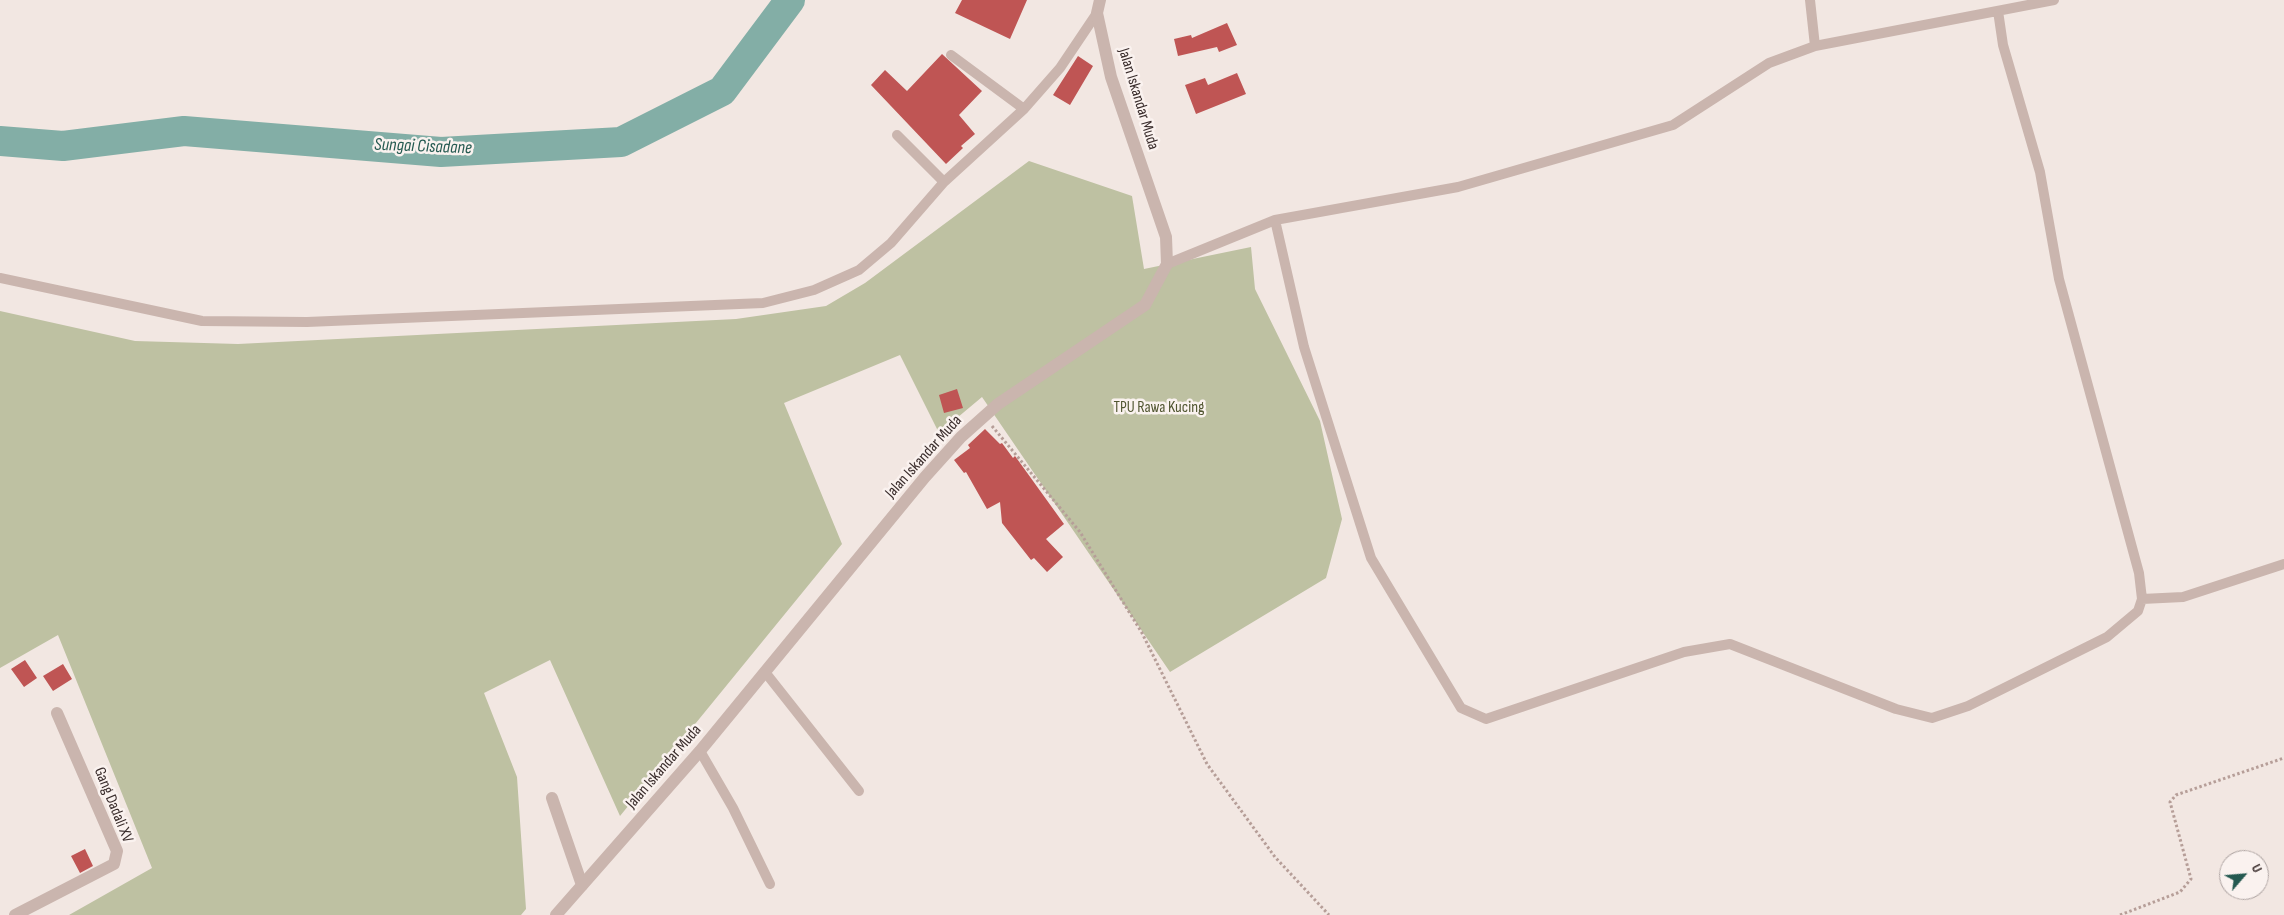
<!DOCTYPE html>
<html>
<head>
<meta charset="utf-8">
<style>
	body { margin:0 }
	#map { position:relative; width:2284px; height:915px; overflow:hidden; background:#f2e7e2; font-family:"Sofia Sans Condensed",sans-serif }
	canvas { display:block }
	.north { position:absolute; left:2219px; top:850px; width:50px; height:50px; box-sizing:border-box; background:#faf2ef; border:1px solid #ada3a1; border-radius:50%; rotate:63deg; font-size:14px; font-weight:700; line-height:20px; text-align:center; color:#3a2d2c }
	.north::after { content:''; display:block; margin:auto; width:18px; height:22px; background:#245950; clip-path:polygon(50% 0,100% 100%,50% 72%,0 100%) }
</style>
</head>
<body>
<div id="map">
<canvas width="2284" height="915"></canvas>
<div class="north">U</div>
</div>
<script>
const g = document.querySelector('canvas').getContext('2d');
g.lineJoin = 'round';
function fill(path, color) {
  g.fillStyle = color;
  g.fill(path, 'evenodd');
}
function trace(path, color, width, dash) {
  g.strokeStyle = color;
  g.lineWidth = width;
  g.lineCap = dash ? 'butt' : 'round';
  g.setLineDash(dash || []);
  g.stroke(path);
}
function write(font, color, halo, rows, align = 'center') {
  g.font = font + ' "Sofia Sans Condensed",sans-serif';
  g.lineWidth = 5;
  g.setLineDash([]);
  g.textBaseline = 'middle';
  g.strokeStyle = halo;
  g.fillStyle = color;
  for (const [text, x, y, turn = 0] of rows) {
    g.save();
    g.translate(x, y);
    g.rotate((+turn || 0) * Math.PI / 180);
    g.textAlign = isNaN(turn) ? turn : align;
    if (halo) g.strokeText(text, 0, 0);
    g.fillText(text, 0, 0);
    g.restore();
  }
}
fill(new Path2D(`
	M1029 161 1132 196 1144 269 1251 247 1255 289 1320 421 1342 519 1326 578 1170 672 982 397 939 433 900 355 784 403 842 544 620 816 550 660 484 693 517 777 526 909 521 915H69L152 868 58 635 0 668V311L135 341 238 344 736 319 826 306 865 283Z`), '#bec1a2');
trace(new Path2D(`
	M0 141 63 146 184 131 441 152 621 142 722 91 790 0`), '#83aea6', 30);
fill(new Path2D(`
	M962 0H1027L1010 39 955 13Z
	M1227 23 1237 45 1219 52 1217 47 1178 56 1174 39 1191 35 1192 38Z
	M942 54 982 91 959 115 975 134 961 146 963 148 946 164 871 85 885 70 907 91Z
	M1078 56 1093 66 1070 105 1053 95Z
	M1237 73 1246 94 1196 114 1185 85 1205 78 1208 85Z
	M957 389 963 408 944 413 939 395Z
	M985 429 1000 444 1002 443 1013 458 1015 456 1064 524 1046 539 1063 557 1047 572 1034 558 1031 560 1002 523 1000 502 987 509 966 472 964 473 954 460 970 448 968 445Z
	M25 660 37 678 24 687 11 669Z
	M63 664 72 679 53 691 43 676Z
	M85 849 93 866 80 873 71 856Z`), '#bf5554');
trace(new Path2D(`
	M992 426 1080 532 1142 633 1207 764 1275 857 1329 915
	M2120 915 2180 892 2191 879 2170 802 2176 795 2284 758`), '#b69e98', 3, [2.5, 2.5]);
trace(new Path2D(`
	M1810 0 1815 46
	M951 55 1024 109
	M897 135 944 182
	M1275 220 1304 347 1371 558 1461 708 1486 719 1684 652 1730 644 1896 709 1932 718 1968 706 2107 637 2138 611 2142 599 2139 573 2059 279 2040 172 2003 45 1998 11
	M1167 264 1275 220 1458 187 1673 125 1769 63 1815 46 2054 0
	M0 278 202 321 307 322 763 303 814 290 859 270 891 243 944 182 1024 109 1060 68 1097 13
	M2142 599 2183 597 2284 564
	M765 672 859 791
	M700 751 733 808 770 884`), '#cab5ae', 10);
trace(new Path2D(`
	M552 798 582 885
	M15 915 114 864 117 851 57 713`), '#cab5ae', 12);
trace(new Path2D(`
	M556 915 700 751 925 477 961 437 998 404 1145 305 1167 264 1166 237 1111 77 1097 13 1100 0`), '#cab5ae', 12);
write('16px', '#3a2d2c', '#faf2ef', [
	["Jalan Iskandar Muda",1138,99,73],
	["Jalan Iskandar Muda",924,457,-48],
	["Jalan Iskandar Muda",664,767,-49],
	["Gang Dadali XV",113,805,68]
]);
write('16px', '#515631', '#faf2ef', [
	["TPU Rawa Kucing",1159,408]
]);
write('italic 18px', '#245950', '#faf2ef', [
	["Sungai Cisadane",423,147,2]
]);
</script>
</body>
</html>
